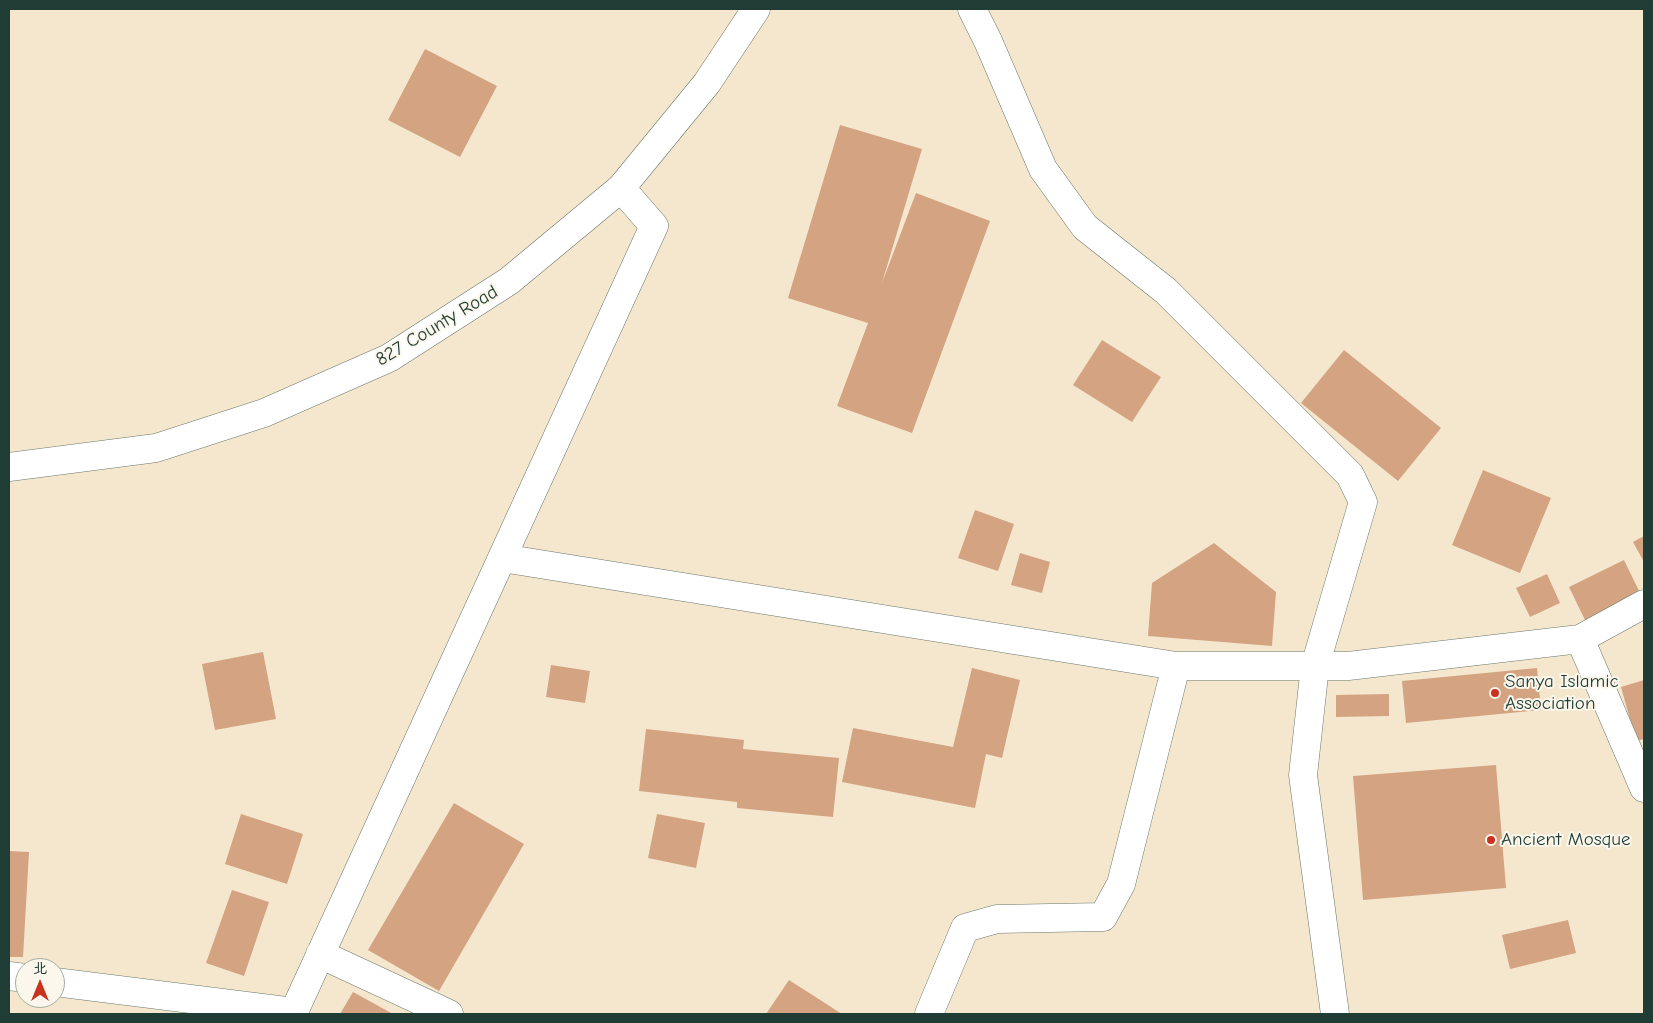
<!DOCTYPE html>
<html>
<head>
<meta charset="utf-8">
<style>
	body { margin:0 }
	#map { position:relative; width:1653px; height:1023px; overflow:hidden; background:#f4e7ce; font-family:"Comic Neue","LXGW WenKai TC",sans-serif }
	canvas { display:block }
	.frame { position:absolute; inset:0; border:10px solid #1f3d34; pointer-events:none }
	.north { position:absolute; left:15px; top:958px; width:50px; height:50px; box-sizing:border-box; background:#fbf7ec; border:1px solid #a3ada2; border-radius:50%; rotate:0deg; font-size:14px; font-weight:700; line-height:20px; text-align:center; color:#1f3d34 }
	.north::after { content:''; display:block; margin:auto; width:18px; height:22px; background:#c8321e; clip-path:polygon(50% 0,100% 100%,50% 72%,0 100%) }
</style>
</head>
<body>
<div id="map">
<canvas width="1653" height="1023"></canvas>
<div class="frame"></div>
<div class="north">北</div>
</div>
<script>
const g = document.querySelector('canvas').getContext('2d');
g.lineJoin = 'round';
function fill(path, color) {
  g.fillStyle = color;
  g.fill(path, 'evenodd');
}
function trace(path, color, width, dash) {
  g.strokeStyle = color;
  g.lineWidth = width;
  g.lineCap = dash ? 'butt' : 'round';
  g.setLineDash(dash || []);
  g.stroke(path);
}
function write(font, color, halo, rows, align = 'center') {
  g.font = font + ' "Comic Neue",sans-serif';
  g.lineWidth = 4;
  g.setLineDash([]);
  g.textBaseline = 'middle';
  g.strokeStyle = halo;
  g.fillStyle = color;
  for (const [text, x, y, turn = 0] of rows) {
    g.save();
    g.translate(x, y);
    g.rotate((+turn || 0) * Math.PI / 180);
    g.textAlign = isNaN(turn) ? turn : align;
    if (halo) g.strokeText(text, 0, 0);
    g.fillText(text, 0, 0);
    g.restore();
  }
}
fill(new Path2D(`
	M425 49 497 86 460 157 388 120Z
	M840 125 922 149 882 283 916 193 990 221 912 433 837 406 868 323 788 298Z
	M1102 340 1161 377 1132 422 1073 385Z
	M1344 350 1441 428 1398 481 1301 403Z
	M1483 470 1551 498 1520 573 1452 545Z
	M975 510 1014 524 998 571 958 558Z
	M1644 536V562L1633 542Z
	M1214 543 1276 592 1272 646 1148 636 1152 583Z
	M1020 553 1050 562 1042 593 1011 585Z
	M1624 560 1641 595 1586 622 1569 587Z
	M1547 574 1560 603 1530 617 1516 588Z
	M263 652 276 719 215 730 202 664Z
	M551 665 590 671 585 703 546 697Z
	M972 668 1020 680 1002 758 986 754 975 808 842 782 853 728 953 747Z
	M1537 668 1541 710 1406 723 1402 681Z
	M1644 680V739L1636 741 1621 687Z
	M1389 694V716L1336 717V695Z
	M646 729 744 740 743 749 839 758 833 817 737 808V802L639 791Z
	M1496 765 1506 888 1363 900 1353 776Z
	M454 803 524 844 439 991 368 950Z
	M241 814 303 834 287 884 225 864Z
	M657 814 705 823 696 868 648 858Z
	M9 851 29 852 23 957H9Z
	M232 890 269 902 244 976 206 963Z
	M1568 920 1576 953 1510 969 1502 935Z
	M789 980 842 1014H766Z
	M353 992 393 1014H340Z`), '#d4a382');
const minor = new Path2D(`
	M972 9 988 41 1043 169 1085 227 1166 291 1350 475 1363 502 1315 666 1303 775 1335 1014
	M502 558 1176 666H1348L1580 639 1644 604
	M1580 639 1644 788
	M320 954 449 1014
	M9 976 25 978
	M55 982 294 1012
	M293 1014 654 226 621 188
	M929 1014 965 928 997 919 1103 917 1121 884 1176 666`);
const secondary = new Path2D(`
	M9 467 156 448 264 413 389 358 509 281 621 188 707 83 756 9`);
trace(minor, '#6a786a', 29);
trace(secondary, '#6a786a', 29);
trace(minor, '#fff', 28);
trace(secondary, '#fff', 28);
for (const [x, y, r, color] of [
	[1495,693,5,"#c8321e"],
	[1491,840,5,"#c8321e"]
]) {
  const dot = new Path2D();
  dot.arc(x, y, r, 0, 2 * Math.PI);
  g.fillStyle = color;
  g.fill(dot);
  trace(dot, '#fbf7ec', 2);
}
write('19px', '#1f3d34', '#fbf7ec', [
	["827 County Road",437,326,-31]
]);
write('19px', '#1f3d34', '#fbf7ec', [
	["Sanya Islamic",1505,682],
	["Association",1505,704],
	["Ancient Mosque",1501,840]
], 'left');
</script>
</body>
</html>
